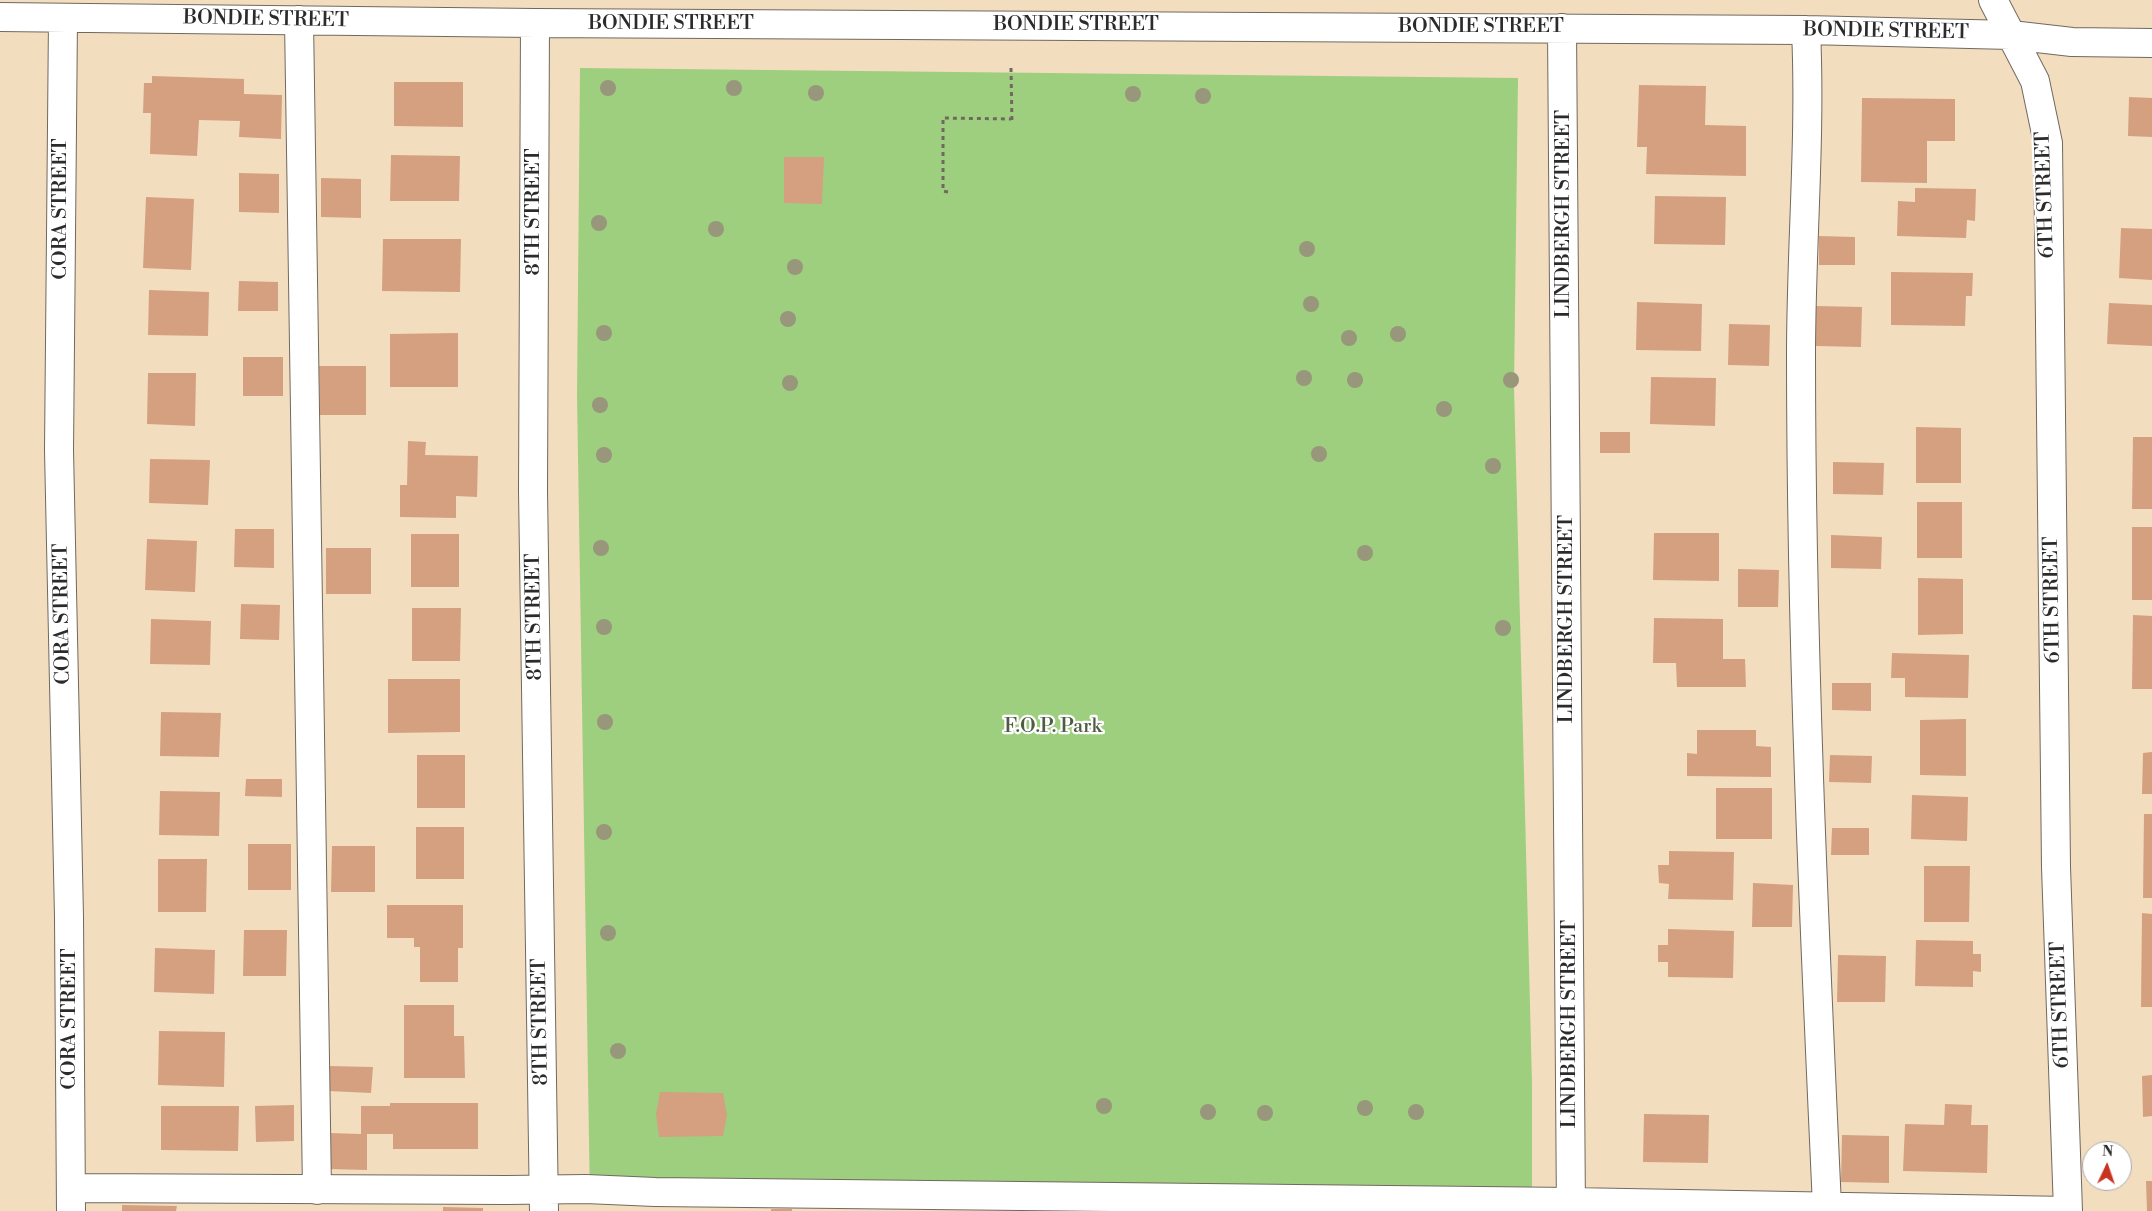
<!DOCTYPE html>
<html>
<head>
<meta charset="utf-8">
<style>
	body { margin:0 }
	#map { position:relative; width:2152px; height:1211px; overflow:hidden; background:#f3ddbf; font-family:"Libre Bodoni",serif }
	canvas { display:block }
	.north { position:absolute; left:2082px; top:1141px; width:50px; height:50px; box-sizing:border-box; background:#fff; border:1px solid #aaa; border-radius:50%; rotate:3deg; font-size:14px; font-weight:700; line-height:20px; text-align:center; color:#2b2b2b }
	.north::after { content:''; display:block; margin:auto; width:18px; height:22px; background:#c8321e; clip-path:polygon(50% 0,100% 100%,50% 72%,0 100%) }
</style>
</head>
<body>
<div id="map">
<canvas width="2152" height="1211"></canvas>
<div class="north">N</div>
</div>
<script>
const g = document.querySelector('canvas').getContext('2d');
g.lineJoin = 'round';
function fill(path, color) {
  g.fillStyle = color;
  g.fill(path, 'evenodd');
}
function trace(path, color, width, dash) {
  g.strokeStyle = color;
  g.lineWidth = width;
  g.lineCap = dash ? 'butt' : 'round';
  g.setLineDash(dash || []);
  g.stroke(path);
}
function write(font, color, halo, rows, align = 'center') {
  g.font = font + ' "Libre Bodoni",serif';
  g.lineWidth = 4.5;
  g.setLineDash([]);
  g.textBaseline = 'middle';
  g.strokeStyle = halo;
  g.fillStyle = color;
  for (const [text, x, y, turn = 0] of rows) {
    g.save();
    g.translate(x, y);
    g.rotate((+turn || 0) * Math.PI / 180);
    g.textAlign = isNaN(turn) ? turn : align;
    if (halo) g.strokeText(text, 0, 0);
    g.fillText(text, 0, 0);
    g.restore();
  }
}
fill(new Path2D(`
	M580 68 1518 78 1514 387 1532 1083V1211L590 1202 577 395Z`), '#9ecf7e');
fill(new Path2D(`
	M152 76 244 79V94L282 95 281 139 239 137 240 121 199 120 197 156 150 154 151 113H143L144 83H152Z
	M394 82H463V127L394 126Z
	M1639 85 1706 86 1705 125 1746 126V176L1646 174 1647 147H1637Z
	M2129 97 2152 98V137L2128 136Z
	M1862 98 1955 99V141H1927V183L1861 182Z
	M391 155 460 156 459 201H390Z
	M784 157H824L822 204 784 203Z
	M239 173 279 174V213L239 212Z
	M321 178 361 179V218L321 217Z
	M1915 188 1976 189 1975 221 1967 220 1966 238 1897 236 1898 201 1915 202Z
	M1655 196 1726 197 1725 245 1654 244Z
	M146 197 194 199 191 270 143 268Z
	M2121 228 2152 229V280L2119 278Z
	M1819 236 1855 237V265H1819Z
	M383 239H461L460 292 382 291Z
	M1891 272 1973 273 1972 296H1966L1965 326 1891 325Z
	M239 281 278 282V311H238Z
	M149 290 209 292 208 336 148 335Z
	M1637 302 1702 304 1701 351 1636 350Z
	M2109 303 2152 305V346L2107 344Z
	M1816 306 1862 307 1861 347 1816 346Z
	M1729 324 1770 325 1769 366 1728 365Z
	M458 333V387H390V334Z
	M243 357H283V396H243Z
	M319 366H366V415H320Z
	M148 373H196L195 426 147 424Z
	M1651 377 1716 378 1715 426 1650 424Z
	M1916 427 1961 428V483H1916Z
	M1600 432H1630V453H1600Z
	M2133 437H2152V509H2132Z
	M408 441 426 442 425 455 478 456 477 497 456 496V518L400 517V485H407Z
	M150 459 210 460 208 505 149 503Z
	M1833 462 1884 463 1883 495 1833 494Z
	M1917 502H1962V558H1917Z
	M2132 527H2152V600H2132Z
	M235 529H274V568L234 567Z
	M1654 533H1719V581L1653 580Z
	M411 534H459V587H411Z
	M1831 535 1882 537 1881 569 1831 568Z
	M147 539 197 541 195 592 145 590Z
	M326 548H371V594H326Z
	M1738 569 1779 570 1778 607H1738Z
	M1918 578 1963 579V634L1918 635Z
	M241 604 280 605 279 640 240 639Z
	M412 608H461L460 661H412Z
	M2133 615 2152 616V689H2132Z
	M1654 618 1723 619V659H1745L1746 687H1677L1676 663H1653Z
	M151 619 211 621 210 665 150 664Z
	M1892 653 1969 655 1968 698 1905 697V678H1891Z
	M388 679H460V732L388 733Z
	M1832 683H1871V711L1832 710Z
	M161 712 221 713 219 757 160 756Z
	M1966 719V776L1920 775V720Z
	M1697 730H1756V746L1771 747V777L1687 776V753L1697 754Z
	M2152 752V794H2142L2143 753Z
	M417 755H465V808H417Z
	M1830 755 1872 756 1871 783 1829 782Z
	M246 779H282V797L245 796Z
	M1716 788H1772V839H1716Z
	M160 791 220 792 219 836 159 835Z
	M1912 795 1968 797 1967 841 1911 839Z
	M2144 814H2152V898H2143Z
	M416 827H464V879H416Z
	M1832 828H1869V855H1831Z
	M248 844H291V890H248Z
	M332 846H375V892H331Z
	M1669 851 1734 852 1733 900 1668 899 1669 884 1659 883 1658 865H1669Z
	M158 859H207L206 912H158Z
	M1924 866H1970L1969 922H1924Z
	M1753 883 1793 885 1792 927H1752Z
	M387 905H463V948H458V982H420V947H414V938H387Z
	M2142 913 2152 914V1007H2141Z
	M1668 929 1734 931 1733 978 1668 977V962H1658V945H1668Z
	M244 930H287L286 976H243Z
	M1916 940 1973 941V954H1981V972L1973 971V987L1915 986Z
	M155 948 215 950 214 994 154 992Z
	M1838 955 1886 956 1885 1002H1837Z
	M404 1005H454V1036H464L465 1078H404Z
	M159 1031 225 1032 224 1087 158 1085Z
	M328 1066 373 1067 371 1093 328 1091Z
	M2152 1075V1116L2143 1117 2142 1076Z
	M660 1092 723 1093 727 1115 723 1136 659 1137 656 1114Z
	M390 1103H478V1149H393V1134H367V1170L329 1169V1133L361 1134V1106H390Z
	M1945 1104 1972 1105 1971 1125H1988L1987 1173 1903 1171 1905 1124 1944 1125Z
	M294 1105V1141L256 1142 255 1106Z
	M161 1106H239L238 1151 161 1150Z
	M1644 1114 1709 1115 1708 1163 1643 1162Z
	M1842 1135 1889 1136V1183L1841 1182Z
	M2146 1181H2152V1211H2147Z
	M122 1205 177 1206 176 1211H122Z
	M443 1207 483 1208V1211H443Z
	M771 1209H792V1211H771Z`), '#d4a080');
const minor = new Path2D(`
	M1993 0 2035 81 2048 143 2056 867 2068 1211
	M0 17 535 23 1806 30 2011 35 2072 42 2152 43
	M63 18 59 450 69 917 71 1211
	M299 20 317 1190
	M535 23 533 491 544 1211
	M1562 28 1571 1211
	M1806 30C1811 138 1801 247 1801 355 1801 639 1814 923 1827 1206
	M71 1188 507 1190 586 1189 655 1192 1571 1202 2068 1211`);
trace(minor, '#71695f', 30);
trace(new Path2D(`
	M1011 68 1012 124
	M948 192 943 191V118L1011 119`), '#71695f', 3, [4, 4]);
trace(minor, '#fff', 28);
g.fillStyle = '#98967b';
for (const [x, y] of [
	[608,88],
	[734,88],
	[816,93],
	[1133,94],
	[1203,96],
	[599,223],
	[716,229],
	[1307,249],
	[795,267],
	[1311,304],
	[788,319],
	[604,333],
	[1398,334],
	[1349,338],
	[1304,378],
	[1355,380],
	[1511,380],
	[790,383],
	[600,405],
	[1444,409],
	[1319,454],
	[604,455],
	[1493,466],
	[601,548],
	[1365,553],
	[604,627],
	[1503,628],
	[605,722],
	[604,832],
	[608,933],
	[618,1051],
	[1104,1106],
	[1365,1108],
	[1208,1112],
	[1416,1112],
	[1265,1113]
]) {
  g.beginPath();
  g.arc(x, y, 8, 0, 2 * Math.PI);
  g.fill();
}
write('20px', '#2b2b2b', '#fff', [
	["BONDIE STREET",266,20,1],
	["BONDIE STREET",671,24],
	["BONDIE STREET",1076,25],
	["BONDIE STREET",1481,27],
	["BONDIE STREET",1886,32,1],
	["6TH STREET",2046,195,-92],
	["CORA STREET",61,209,-90],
	["8TH STREET",534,212,-90],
	["LINDBERGH STREET",1564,214,-90],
	["6TH STREET",2053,600,-91],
	["CORA STREET",63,614,-91],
	["8TH STREET",535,617,-91],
	["LINDBERGH STREET",1567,619,-90],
	["6TH STREET",2061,1005,-92],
	["CORA STREET",70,1019,-90],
	["8TH STREET",541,1022,-91],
	["LINDBERGH STREET",1570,1024,-90]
]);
write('20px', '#4e5c44', '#fff', [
	["F.O.P. Park",1053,727]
]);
</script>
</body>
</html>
